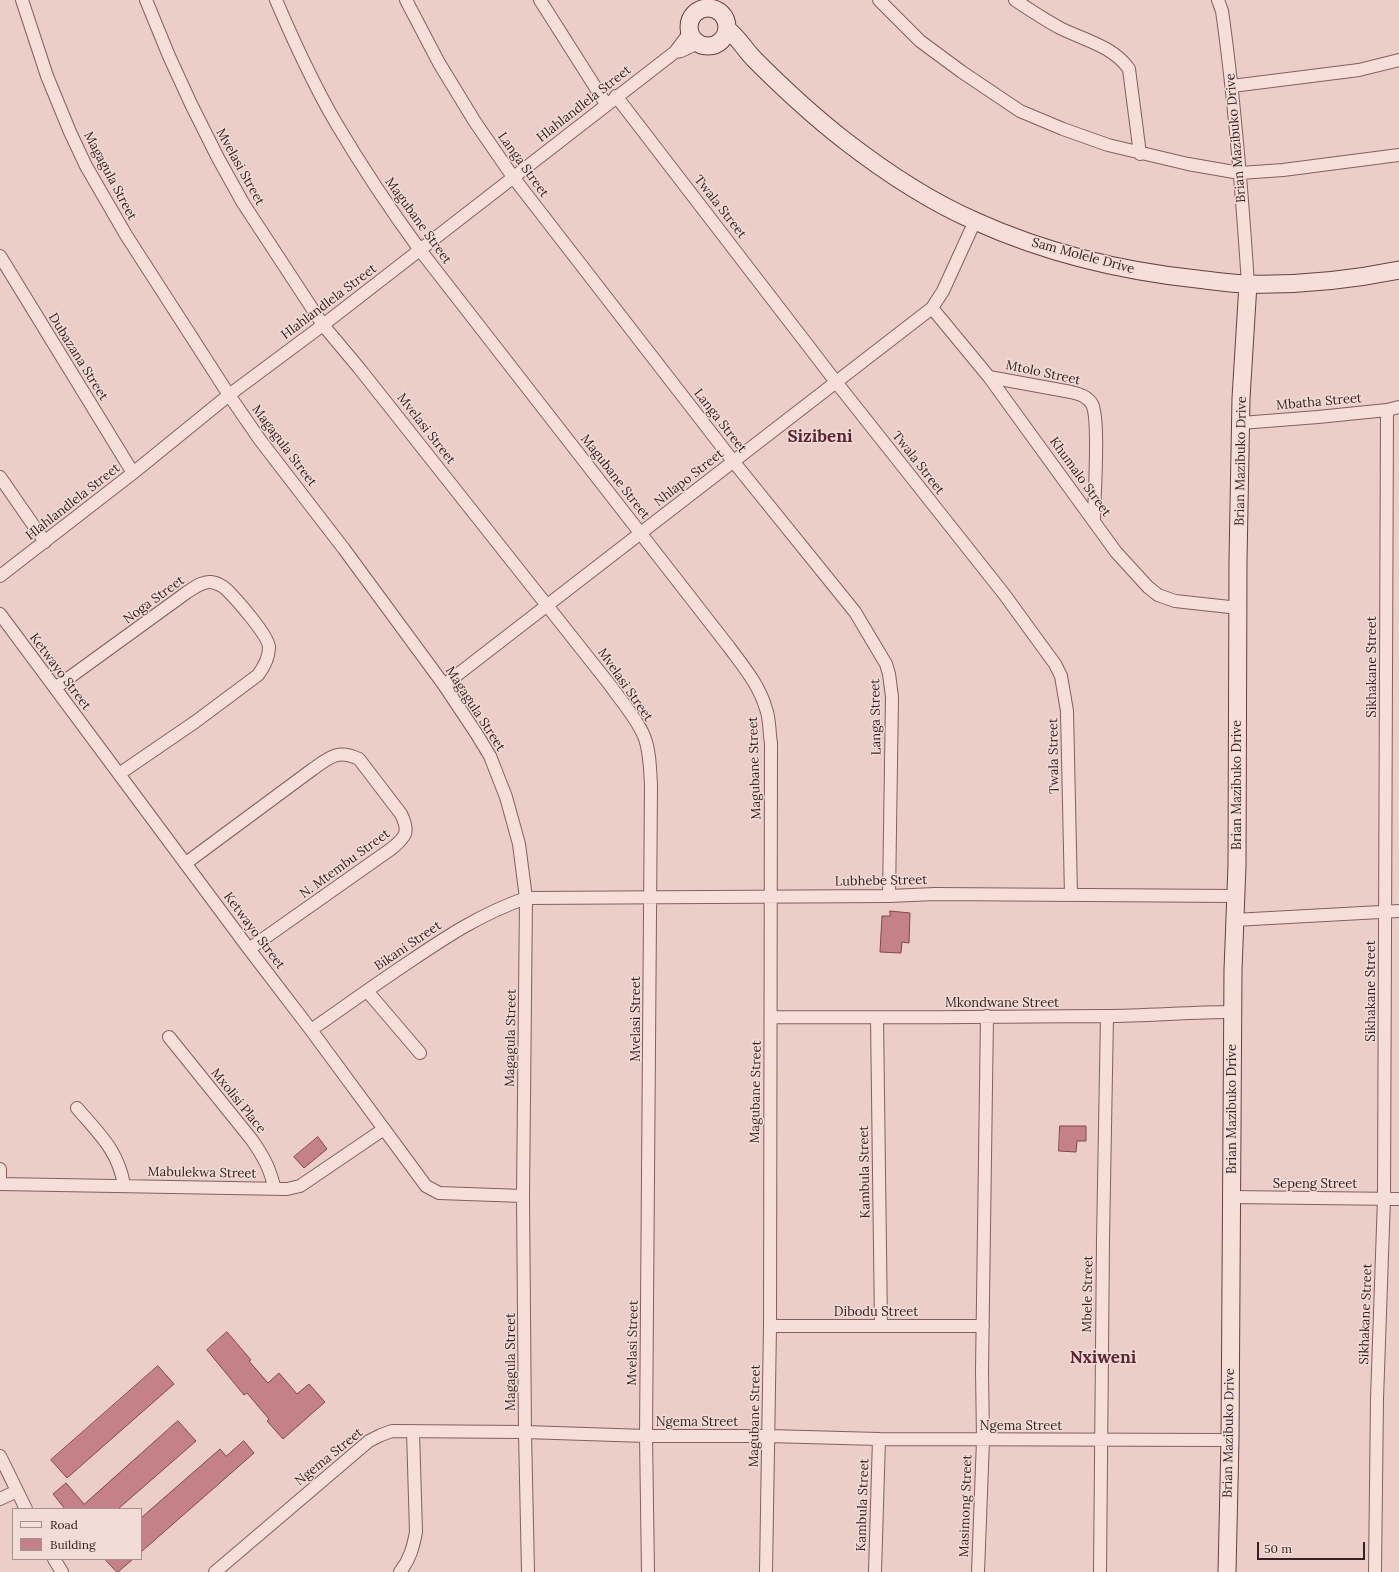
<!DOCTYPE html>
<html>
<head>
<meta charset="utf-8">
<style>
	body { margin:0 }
	#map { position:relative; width:1399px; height:1572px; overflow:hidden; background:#eacec7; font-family:Lora,serif }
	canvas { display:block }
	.legend { position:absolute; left:12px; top:1508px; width:130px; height:52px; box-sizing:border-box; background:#f2dcd6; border:1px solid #a7918e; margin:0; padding:5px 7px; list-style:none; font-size:12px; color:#362021 }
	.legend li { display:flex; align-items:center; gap:8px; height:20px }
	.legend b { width:20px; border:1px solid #a7918e }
	.scale { position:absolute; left:1257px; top:1542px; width:108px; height:18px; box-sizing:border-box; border:2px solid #362021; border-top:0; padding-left:5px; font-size:12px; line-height:14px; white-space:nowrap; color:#362021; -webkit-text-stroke:3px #f2dcd6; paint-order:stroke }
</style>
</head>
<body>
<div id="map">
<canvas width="1399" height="1572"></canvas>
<ul class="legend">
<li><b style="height:5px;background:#f6dfd9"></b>Road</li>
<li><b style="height:11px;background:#c48187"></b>Building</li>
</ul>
<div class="scale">50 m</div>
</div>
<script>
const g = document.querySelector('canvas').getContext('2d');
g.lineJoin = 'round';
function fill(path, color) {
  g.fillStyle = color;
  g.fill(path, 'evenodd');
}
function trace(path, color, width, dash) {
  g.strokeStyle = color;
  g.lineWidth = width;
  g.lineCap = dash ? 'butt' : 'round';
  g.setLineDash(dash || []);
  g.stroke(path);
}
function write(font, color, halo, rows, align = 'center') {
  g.font = font + ' Lora,serif';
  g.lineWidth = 3;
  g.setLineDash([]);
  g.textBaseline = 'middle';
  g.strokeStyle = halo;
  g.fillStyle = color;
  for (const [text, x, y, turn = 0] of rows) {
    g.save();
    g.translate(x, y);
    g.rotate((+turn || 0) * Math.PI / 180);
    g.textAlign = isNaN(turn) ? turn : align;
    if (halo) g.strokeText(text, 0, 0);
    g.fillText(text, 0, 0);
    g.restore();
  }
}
const building = new Path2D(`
	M890 911 910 913 909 943 902 942 901 953 880 952 882 916H890Z
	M1060 1126H1086V1141H1077L1076 1152 1059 1151Z
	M318 1137 327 1149 304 1168 294 1157Z
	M227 1332 251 1360 249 1361 268 1383 279 1373 297 1394 309 1384 325 1402 283 1439 267 1421 269 1419 247 1393 244 1395 207 1350Z
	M158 1366 174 1384 67 1478 51 1460Z
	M178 1421 196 1441 118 1509H65L53 1494 66 1483 84 1504Z
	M244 1441 254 1453 141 1552V1518L220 1449 226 1456Z
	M105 1559H133L118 1572H117Z`);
fill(building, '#c48187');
trace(building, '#81464d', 1);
const street = new Path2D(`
	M22 0 47 76 70 132 86 166 126 235 229 395 260 440 344 549 444 685 476 733 490 756 506 797 519 844 526 898 523 1196 525 1432 528 1572
	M146 0 169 56 191 104 218 158 243 203 323 325 359 368 610 685C621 701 636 717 644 736 650 751 650 769 651 785L646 1436 648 1572
	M276 0C294 42 313 84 336 123 362 167 390 209 420 250L729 647C743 666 760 686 766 709 770 719 769 732 771 743L770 1326 766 1572
	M406 0 439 63 475 122 513 177 733 461 855 612 886 664 889 674 892 697 889 896
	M540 0 606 104
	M879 0 920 41 962 72 1020 111 1063 129 1108 145 1188 164 1240 173 1283 170 1399 155
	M1015 0C1030 10 1045 20 1060 28 1084 40 1113 46 1129 69L1140 154
	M1218 0 1222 11C1235 101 1242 193 1248 284
	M675 52 681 51 698 43
	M1232 86 1359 70 1399 60
	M616 96 836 382 1004 594 1055 664 1061 676 1067 711 1071 895
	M0 256 133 473
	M932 308 989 377 1116 552 1148 587 1158 595 1175 601 1239 608
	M989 377 1071 392C1079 394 1087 396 1092 404 1100 419 1094 499 1094 520
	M1241 423 1318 417 1387 410 1399 407
	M0 477 45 542
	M0 576 133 473 229 395 323 325 675 52 690 32
	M0 614 249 949 311 1030 426 1186 439 1193 523 1196
	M444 685 932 308 943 291 975 221
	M55 688 186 593C194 588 202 581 211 582 217 583 223 586 227 590 237 600 268 635 269 647 269 658 264 667 258 675L195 722 119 774
	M186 863 313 769C330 757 338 749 359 759L401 814C410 832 406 837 391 849L249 949
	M1234 920 1399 911
	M367 991 420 1053
	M771 1017C882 1018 994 1017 1105 1016 1147 1016 1190 1012 1232 1012
	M877 1018 881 1325
	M311 1030C344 1007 376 984 409 962 449 935 481 914 526 898L889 896 935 894 1235 896
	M169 1037 252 1140C265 1159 269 1167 275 1189
	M77 1108C99 1134 118 1150 124 1185
	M0 1169V1184
	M0 1184 287 1189 300 1186 384 1129
	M1231 1197 1399 1199
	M770 1326H983
	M0 1456 26 1509
	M0 1499 17 1491
	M54 1559 62 1572
	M215 1572 369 1441 381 1435 392 1431 525 1432 646 1436H768L879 1439 1230 1440
	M400 1572C410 1559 413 1548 416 1532L413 1431
	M875 1572 879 1439
	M978 1572 983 1440 982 1370 987 1016
	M1100 1572 1103 1240 1107 1016
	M1375 1572 1377 1399 1384 1198 1387 410`);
const secondary = new Path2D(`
	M689 27a19 19 0 1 1 38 0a19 19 0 1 1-38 0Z
	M727 29C739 38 744 49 755 60 783 88 812 115 844 140 884 171 929 201 975 221 1046 253 1120 271 1197 279 1214 281 1232 284 1249 284 1299 285 1350 280 1399 270
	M1227 1572 1230 1440 1233 970 1237 865 1238 561 1241 398 1248 284`);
trace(street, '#845f5e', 14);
trace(secondary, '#664141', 19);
trace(street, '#f6dfd9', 12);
trace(secondary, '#f6dfd9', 17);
write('13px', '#362021', '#f2dcd6', [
	["Hlahlandlela Street",584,104,-38],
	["Brian Mazibuko Drive",1236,138,-95],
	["Langa Street",523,165,54],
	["Mvelasi Street",240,167,61],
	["Magagula Street",110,176,62],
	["Twala Street",720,207,52],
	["Magubane Street",418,221,54],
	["Sam Molele Drive",1083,256,15],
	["Hlahlandlela Street",329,302,-37],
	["Dubazana Street",78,357,58],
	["Mtolo Street",1043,373,12],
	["Mbatha Street",1319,402,-5],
	["Langa Street",720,421,52],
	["Mvelasi Street",426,429,52],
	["Magagula Street",284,446,53],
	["Brian Mazibuko Drive",1241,461,-89],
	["Twala Street",918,463,52],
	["Magubane Street",615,477,52],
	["Khumalo Street",1080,477,54],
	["Nhlapo Street",689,478,-38],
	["Hlahlandlela Street",73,502,-38],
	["Noga Street",154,600,-36],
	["Sikhakane Street",1372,667,-90],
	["Ketwayo Street",60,672,53],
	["Mvelasi Street",625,685,55],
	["Magagula Street",475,709,57],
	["Langa Street",876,717,-91],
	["Twala Street",1054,756,-91],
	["Magubane Street",755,768,-92],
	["Brian Mazibuko Drive",1237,785,-90],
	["N. Mtembu Street",345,864,-36],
	["Lubhebe Street",881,881,-1],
	["Ketwayo Street",254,931,53],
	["Bikani Street",408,946,-34],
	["Sikhakane Street",1371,991,-90],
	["Mkondwane Street",1002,1003],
	["Mvelasi Street",636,1019,-90],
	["Magagula Street",511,1038,-89],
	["Magubane Street",756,1092,-89],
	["Mxolisi Place",238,1101,51],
	["Brian Mazibuko Drive",1232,1109,-90],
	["Kambula Street",865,1172,-91],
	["Mabulekwa Street",202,1173,1],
	["Sepeng Street",1315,1184],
	["Mbele Street",1088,1294,-89],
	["Dibodu Street",876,1312],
	["Sikhakane Street",1366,1314,-88],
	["Mvelasi Street",633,1343,-89],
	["Magagula Street",511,1362,-90],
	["Magubane Street",755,1416,-89],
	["Ngema Street",697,1422],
	["Ngema Street",1021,1426],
	["Brian Mazibuko Drive",1229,1433,-89],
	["Ngema Street",329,1457,-39],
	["Kambula Street",863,1505,-88],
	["Masimong Street",966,1506,-88]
]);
write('bold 17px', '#5e2435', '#f2dcd6', [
	["Sizibeni",820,437],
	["Nxiweni",1103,1358]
]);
</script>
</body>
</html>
